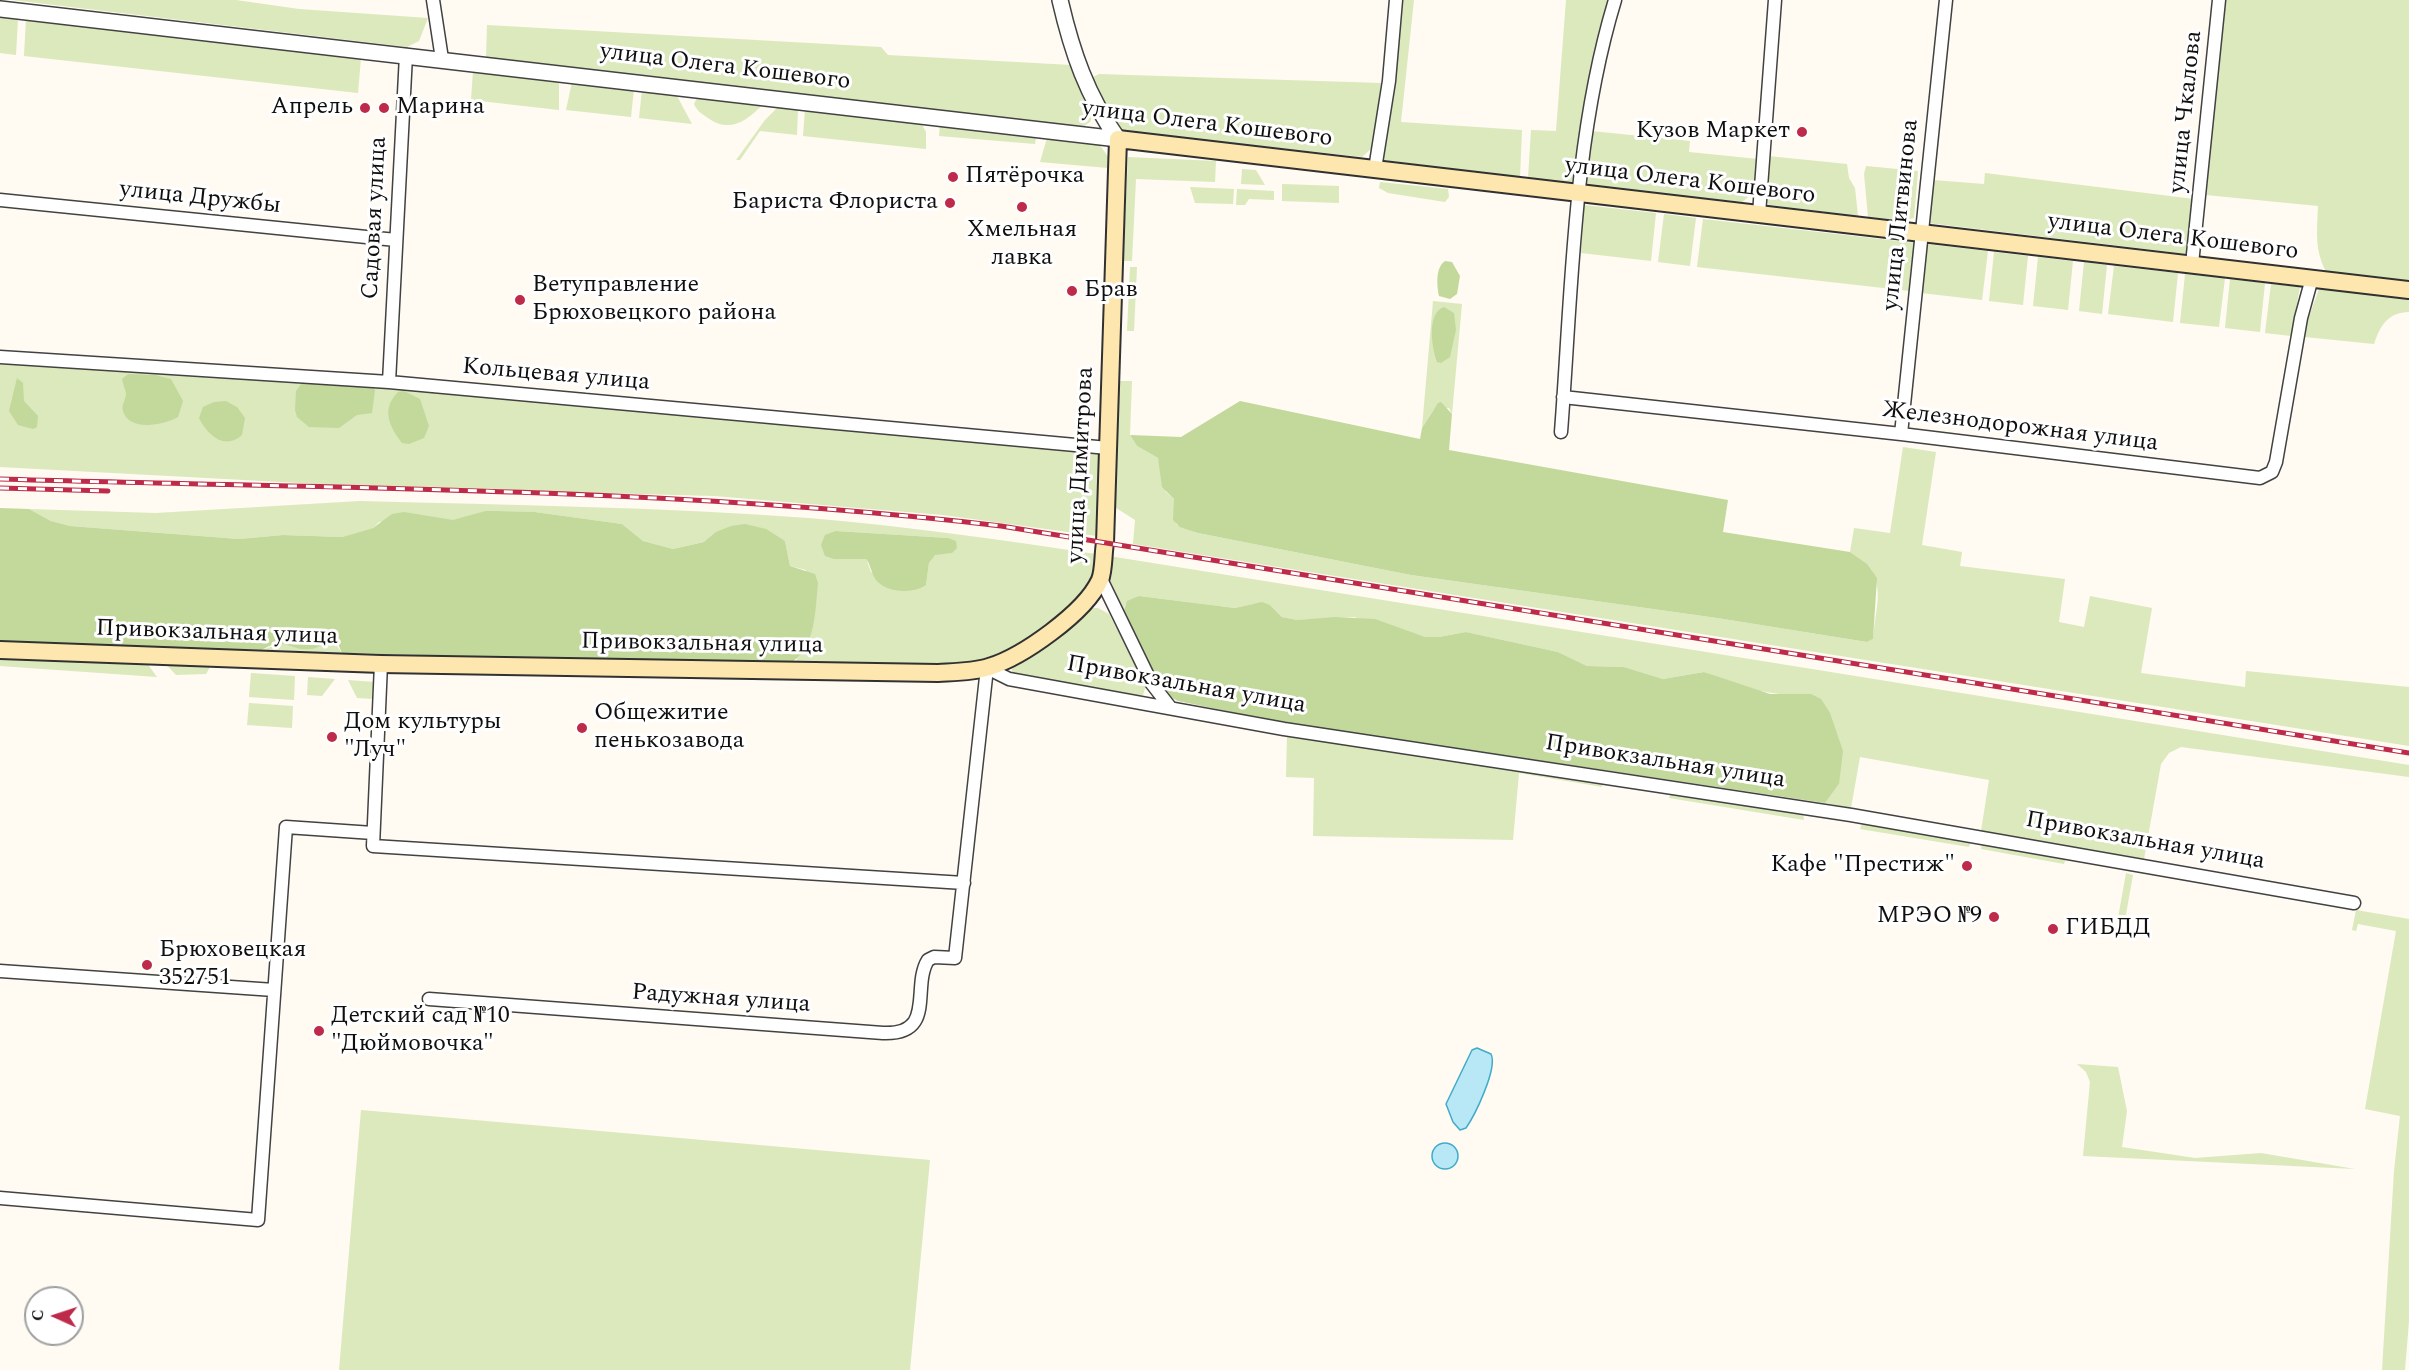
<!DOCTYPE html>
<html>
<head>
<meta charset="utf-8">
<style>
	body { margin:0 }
	#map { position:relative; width:2409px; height:1370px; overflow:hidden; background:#fffaf2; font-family:Spectral,serif }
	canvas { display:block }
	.north { position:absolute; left:24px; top:1286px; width:60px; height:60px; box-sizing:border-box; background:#fff; border:2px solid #9f9f9f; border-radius:50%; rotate:273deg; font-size:16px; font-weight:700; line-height:24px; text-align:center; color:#0f0f0f }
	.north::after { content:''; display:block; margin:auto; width:21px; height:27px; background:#bd2a4a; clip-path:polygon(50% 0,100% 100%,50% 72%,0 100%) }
</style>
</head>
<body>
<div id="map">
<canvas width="2409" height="1370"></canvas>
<div class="north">С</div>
</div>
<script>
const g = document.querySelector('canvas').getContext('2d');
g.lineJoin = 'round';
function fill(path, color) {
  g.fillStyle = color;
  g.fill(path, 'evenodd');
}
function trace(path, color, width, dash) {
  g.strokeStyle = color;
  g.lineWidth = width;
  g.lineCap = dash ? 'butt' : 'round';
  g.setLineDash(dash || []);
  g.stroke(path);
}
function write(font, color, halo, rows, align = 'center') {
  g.font = font + ' Spectral,serif';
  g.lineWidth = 6;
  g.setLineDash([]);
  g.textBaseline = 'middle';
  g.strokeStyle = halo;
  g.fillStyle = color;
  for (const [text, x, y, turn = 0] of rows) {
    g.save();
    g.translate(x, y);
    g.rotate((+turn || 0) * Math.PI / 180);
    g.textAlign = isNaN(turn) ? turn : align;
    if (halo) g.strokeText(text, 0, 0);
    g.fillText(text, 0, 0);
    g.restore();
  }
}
fill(new Path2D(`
	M12 0H236L299 9 428 18 419 41 407 47Z
	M1399 0H1414L1401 122 1522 130 1520 177 1383 160Z
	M1566 0H1608C1591 60 1579 121 1575 184L1528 178 1531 130 1556 131Z
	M2225 0H2409V285L2328 275C2314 251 2317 232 2318 206L2206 195Z
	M0 16 18 18 16 55 0 53Z
	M26 19 361 58 358 93 24 56Z
	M487 25 881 47 888 55 1071 65 1092 117 1090 122 1081 128 486 59Z
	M473 71 559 81V110L471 100Z
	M1099 74 1381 83 1373 147 1362 157 1123 131 1117 128 1091 78Z
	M572 82 634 89 631 117 566 110Z
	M642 90 676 94 692 124 639 118Z
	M698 96 761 104 762 105C746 122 729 133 708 118 702 114 697 111 694 104Z
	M779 106 798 109 797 135 760 131 740 160H736L765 120Z
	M805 109 921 123 926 132V149L803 136Z
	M940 125 1036 137 1035 144 939 136Z
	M1591 131 1690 141 1689 152 1758 159C1756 175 1757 193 1742 202L1586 186Z
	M1047 138 1099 144 1109 158 1108 168 1040 162Z
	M1768 156 1847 164 1849 178 1855 188 1858 216 1769 205 1764 199Z
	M1128 157 1216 161 1215 182 1136 179 1132 261H1123Z
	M1866 166 1918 171 1914 218 1902 221 1868 217 1864 174Z
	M1242 169 1256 170 1265 185 1241 184Z
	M1985 173 2194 199 2187 254 1928 223 1933 180 1984 184Z
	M1380 182 1448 189 1449 197 1445 202 1388 193 1379 188Z
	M1282 184 1339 186V203L1282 201Z
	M1190 187 1234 189 1233 204 1195 203Z
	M1237 189 1274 191V200L1249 199 1245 205H1236Z
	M1584 205 1656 213 1651 261 1581 253Z
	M1664 214 1696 218 1690 266 1658 262Z
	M1703 219 1916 243 1910 291 1697 267Z
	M1926 244 1988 251 1982 300 1921 293Z
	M1994 252 2028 256 2023 305 1989 301Z
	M2038 257 2073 261 2068 310 2033 306Z
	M2084 262 2107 265 2102 314 2079 311Z
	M2114 266 2178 273 2173 322 2108 314Z
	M1130 267H1137L1134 331H1127Z
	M2185 274 2225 278 2219 327 2180 323Z
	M2230 279 2265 283 2260 332 2225 328Z
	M2271 284 2300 287 2291 336 2265 333Z
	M2319 289 2409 299V312C2388 312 2380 326 2374 344L2305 337 2306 325Z
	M1433 301 1462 304 1452 414 1449 408 1434 409 1422 428Z
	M0 361 389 386 1099 451 1097 536 943 515 714 496 375 487 0 467Z
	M1118 381H1132L1130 435 1137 446 1158 458 1166 492 1174 499 1176 524 1198 533 1411 575 1717 618 1867 642 1873 639C1877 597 1889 579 1850 552L1854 528 1890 533 1903 447 1936 452 1922 545 1962 552 1960 566 2065 579 2059 622 2084 627 2090 596 2152 608 2141 673 2245 687 2246 671 2409 687V746L1133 544 1135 520 1113 506Z
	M360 501C509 505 659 507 808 518 905 526 1001 540 1096 554L1093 574 1087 585 1062 613 1013 650 976 665 789 664 797 660 806 570 790 566 785 541 731 526 704 542 673 549 643 541 622 524 535 512 485 511 453 521 440 519 379 522 373 528 342 537 283 535 239 539 70 526 51 521 29 509 156 513ZM836 531 948 538 952 553 935 554 929 563 926 585 871 572 866 558 834 559Z
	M1109 556 2409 765V777L2181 747 2169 753 2161 764 2144 859 1981 831 1989 780 1860 757 1851 808 1825 803 1839 784 1786 695 1753 690 1704 672 1663 679 1624 667 1587 666 1558 652 1466 632 1439 637H1425L1354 617 1297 620 1282 617 1270 605 1253 604 1235 608 1139 596 1125 605 1124 610 1109 578Z
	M1091 608H1098L1109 614 1146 685 1143 695 1134 696 1013 674 1011 667 1015 663Z
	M284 642 301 648 334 642 342 653 262 650Z
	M0 654 144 659 157 677 0 666Z
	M162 660 213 662 206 674 176 675Z
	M251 673 295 676 294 700 249 697Z
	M308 677 335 679 322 696 307 695Z
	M348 680 375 682 374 699 357 698Z
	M249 703 293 706 292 728 247 725Z
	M1287 734 1603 782 1602 787 1519 773 1513 840 1313 836 1314 778 1286 777Z
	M1671 793 1803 814 1804 820 1669 798Z
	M1863 821 1971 840 1969 847 1860 829Z
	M1982 843 2066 858 2064 864 1981 849Z
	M2126 873 2133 875 2125 920 2118 918Z
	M2356 910 2409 919V1321L2405 1370H2382L2394 1171 2400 1116 2365 1109 2396 931 2358 924 2356 931 2352 930Z
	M2077 1064 2118 1067 2127 1111 2122 1147 2195 1158 2261 1153 2355 1169 2083 1156 2090 1082 2086 1072Z
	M361 1110 930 1160 910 1370H339Z`), '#dbe9bc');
fill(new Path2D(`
	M1445 261 1452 262 1460 276 1457 294 1450 299 1439 296C1437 286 1435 268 1445 261Z
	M1444 307 1454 313 1456 330 1450 357 1441 363 1437 362C1432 349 1426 313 1444 307Z
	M128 374 155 375 171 379 183 401 178 417C164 425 129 432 123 411 121 405 126 400 126 393 125 389 123 384 122 379Z
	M17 378 23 383 24 401 38 416 37 427 33 429 18 425 9 411Z
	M303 381 369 385 375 390 372 413 357 415 339 428 309 427 297 417 295 410 296 391Z
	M404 391 420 399 429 426 424 438 409 444 402 443C389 426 381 409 398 392Z
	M226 401 237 407 245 418 242 435C224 451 207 434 199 418L203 407 214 402Z
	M1240 401 1420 439 1422 428 1438 403 1441 402 1452 414 1449 450 1728 500 1723 532 1850 552 1867 564 1877 578 1873 639 1867 642 1717 618 1411 575 1198 533 1180 527 1173 520 1174 499 1162 487 1158 458 1137 446 1130 435 1181 437Z
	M0 508 29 509 51 521 70 526 239 539 283 535 342 537 373 528 392 514 404 512 453 520 485 511H497L535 512 622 524 643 541 673 549 704 542 716 532 731 526 745 524 766 529 785 541 790 566 815 574 818 583C815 611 816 649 789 664L342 653 338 644C326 639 322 647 311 649 290 652 285 635 262 650L0 642Z
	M836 531 948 538 956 541 957 548 952 553 935 555 929 563 926 585C914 594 886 593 876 580 871 573 871 565 866 559H834L825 556 821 545 825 535Z
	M1139 596 1235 608 1262 602 1270 605 1282 617 1297 620 1335 617 1375 619 1425 637H1439L1466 632 1558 652 1587 666 1624 667 1663 679 1704 672 1770 694H1811L1821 699 1830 713 1843 751 1839 784 1825 803 1274 721 1178 701C1152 690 1136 636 1124 610L1127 601Z`), '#c2d99b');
const water = new Path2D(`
	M1477 1048 1491 1054C1498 1068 1475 1115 1466 1128L1460 1130 1453 1122 1446 1104 1472 1050Z
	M1432 1156a13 13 0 1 1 26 0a13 13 0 1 1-26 0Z`);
fill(water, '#b8e8f5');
trace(water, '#41abca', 1.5);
const minor = new Path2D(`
	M433 0 442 59
	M1375 169 1389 81 1396 0
	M0 200 396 240
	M1759 214 1775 0
	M2192 264 2219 0
	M0 357 389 382 1108 448
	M389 382 406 55
	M1563 397 1901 434 2260 478 2272 472 2276 462 2301 318 2312 278
	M1561 432C1572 290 1573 138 1615 0
	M1901 434 1946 0
	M1101 579 1152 684 1170 707
	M381 664 373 846 964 883
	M0 971 274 990
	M429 999 883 1033C937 1035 911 987 928 960L934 957 955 958 987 668 1009 679 1284 729 1851 815 2354 903
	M0 1198 258 1220 286 827 373 833`);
const tertiary = new Path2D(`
	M1060 0C1072 52 1087 96 1118 139
	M0 9 1118 139`);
const secondary = new Path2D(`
	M0 650 381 664 938 673C955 672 973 672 989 667 1022 657 1085 613 1100 580 1104 570 1103 554 1105 543L1118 139 2409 290`);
trace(minor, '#424242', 15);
trace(tertiary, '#424242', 18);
trace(secondary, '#313131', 20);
trace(minor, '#fff', 12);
trace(tertiary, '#fff', 15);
trace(secondary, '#fde7af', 16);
const rail = new Path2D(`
	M0 479C334 489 669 487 1001 526L2409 753
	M0 488 108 491`);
trace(rail, '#bd2a4a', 5);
trace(rail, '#fff', 3, [9]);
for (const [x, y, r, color] of [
	[365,108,6,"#bd2a4a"],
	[384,108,6,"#bd2a4a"],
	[1802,132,6,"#bd2a4a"],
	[953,177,6,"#bd2a4a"],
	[950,203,6,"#bd2a4a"],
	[1022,207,6,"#bd2a4a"],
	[1072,291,6,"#bd2a4a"],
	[520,300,6,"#bd2a4a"],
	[582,728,6,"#bd2a4a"],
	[332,737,6,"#bd2a4a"],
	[1967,866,6,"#bd2a4a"],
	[1994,917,6,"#bd2a4a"],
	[2053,929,6,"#bd2a4a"],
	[147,965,6,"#bd2a4a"],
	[319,1031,6,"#bd2a4a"]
]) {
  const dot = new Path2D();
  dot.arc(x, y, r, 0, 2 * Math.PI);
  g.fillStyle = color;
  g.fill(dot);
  trace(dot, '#fff', 2);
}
write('24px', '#0f0f0f', '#fff', [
	["улица Олега Кошевого",725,68,7],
	["улица Чкалова",2187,112,-84],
	["улица Олега Кошевого",1207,125,7],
	["улица Олега Кошевого",1690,182,7],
	["улица Дружбы",200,199,6],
	["улица Литвинова",1902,215,-84],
	["Садовая улица",376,218,-87],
	["улица Олега Кошевого",2173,238,7],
	["Кольцевая улица",556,376,5],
	["Железнодорожная улица",2020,428,7],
	["улица Димитрова",1082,465,-87],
	["Привокзальная улица",217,634,2],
	["Привокзальная улица",702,645,1],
	["Привокзальная улица",1186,686,10],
	["Привокзальная улица",1665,763,9],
	["Привокзальная улица",2145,842,10],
	["Радужная улица",721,1000,4]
]);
write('24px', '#0f0f0f', '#fff', [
	["Апрель",353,108,"right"],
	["Марина",396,108],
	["Кузов Маркет",1790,132,"right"],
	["Пятёрочка",965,177],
	["Бариста Флориста",938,203,"right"],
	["Хмельная",1022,231,"center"],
	["лавка",1022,259,"center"],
	["Ветуправление",532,286],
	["Брюховецкого района",532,314],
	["Брав",1084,291],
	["Общежитие",594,714],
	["пенькозавода",594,742],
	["Дом культуры",344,723],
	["\"Луч\"",344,751],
	["Кафе \"Престиж\"",1955,866,"right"],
	["МРЭО №9",1982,917,"right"],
	["ГИБДД",2065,929],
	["Брюховецкая",159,951],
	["352751",159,979],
	["Детский сад №10",331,1017],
	["\"Дюймовочка\"",331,1045]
], 'left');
</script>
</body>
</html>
